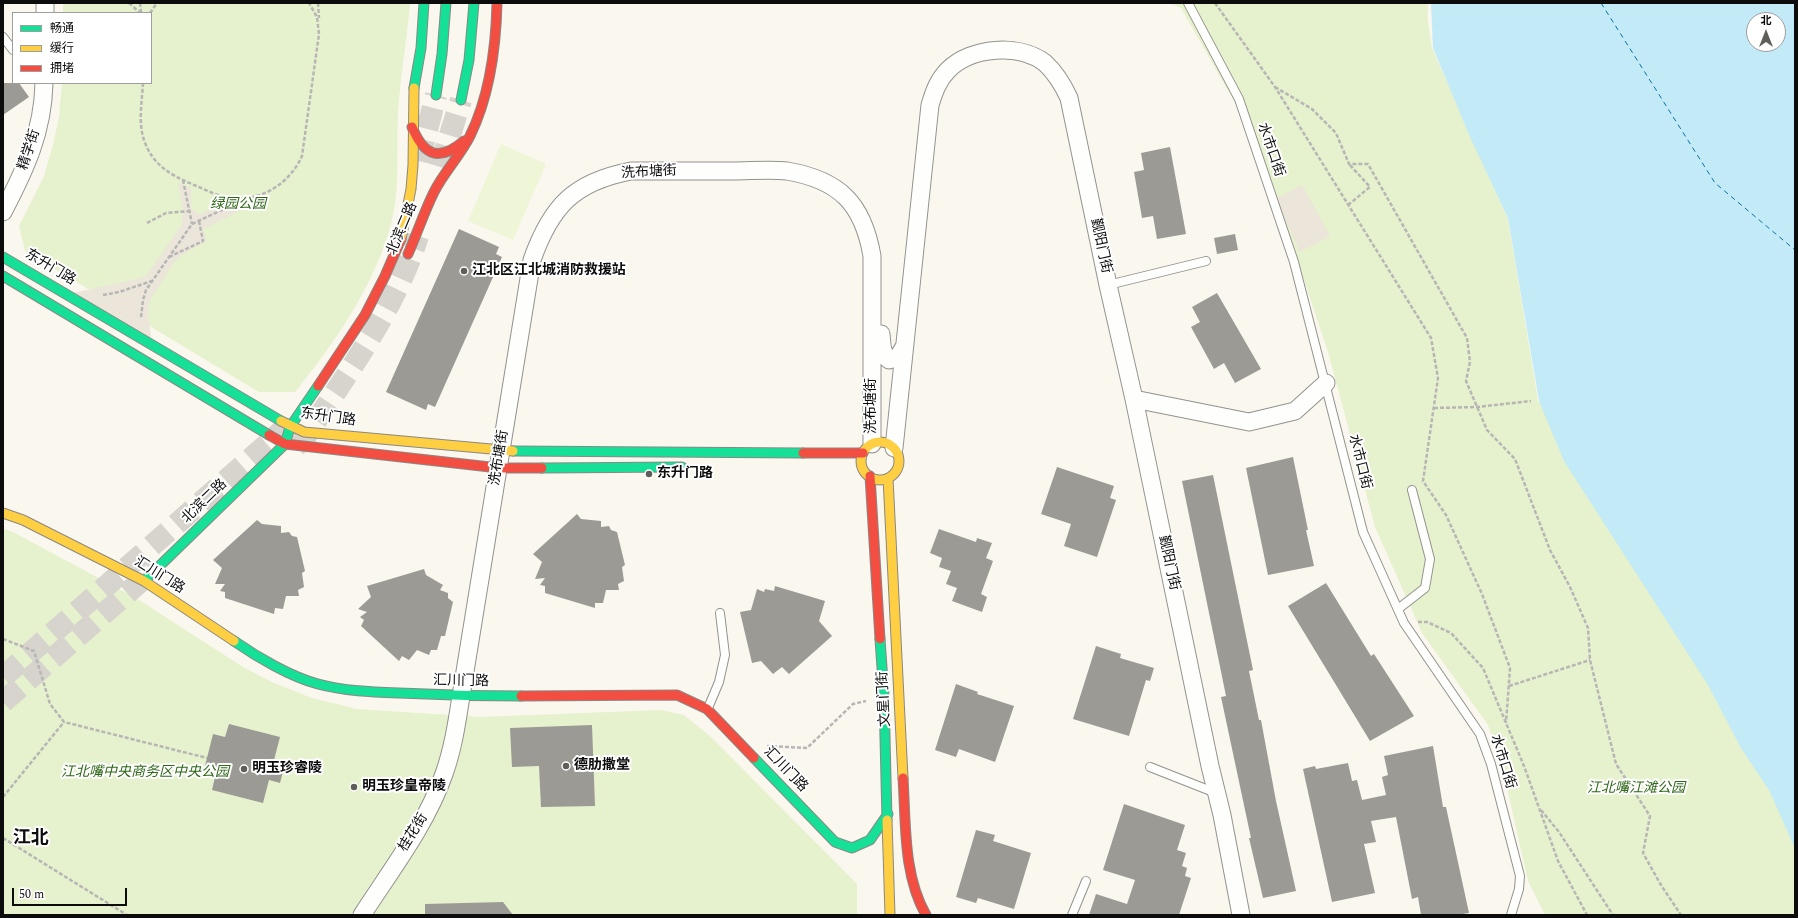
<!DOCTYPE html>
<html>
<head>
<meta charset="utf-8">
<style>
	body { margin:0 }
	#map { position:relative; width:1798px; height:918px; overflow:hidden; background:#faf7ef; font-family:Spectral,"Noto Sans SC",serif }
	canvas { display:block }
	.frame { position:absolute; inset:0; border:4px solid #0c0c0c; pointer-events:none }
	.legend { position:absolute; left:12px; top:12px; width:140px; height:72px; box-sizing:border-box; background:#fff; border:1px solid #9e9e9e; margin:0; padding:5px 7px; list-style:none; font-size:12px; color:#0c0c0c }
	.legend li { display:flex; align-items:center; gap:8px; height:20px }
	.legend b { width:20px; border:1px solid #9e9e9e }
	.north { position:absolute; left:1746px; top:12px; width:40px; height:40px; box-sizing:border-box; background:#fff; border:1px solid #9e9e9e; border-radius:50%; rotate:0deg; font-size:11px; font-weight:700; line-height:16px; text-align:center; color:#0c0c0c }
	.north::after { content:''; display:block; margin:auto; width:14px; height:18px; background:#5f5e5b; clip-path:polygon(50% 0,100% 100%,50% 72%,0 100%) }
	.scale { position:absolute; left:12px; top:888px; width:115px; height:18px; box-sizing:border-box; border:2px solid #0c0c0c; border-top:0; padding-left:5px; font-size:12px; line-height:14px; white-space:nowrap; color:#0c0c0c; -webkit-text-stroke:3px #fff; paint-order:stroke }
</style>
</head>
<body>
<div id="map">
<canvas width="1798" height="918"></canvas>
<div class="frame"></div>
<ul class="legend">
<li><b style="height:5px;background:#16e098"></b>畅通</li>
<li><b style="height:5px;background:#ffcf43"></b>缓行</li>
<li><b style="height:5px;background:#f24e42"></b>拥堵</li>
</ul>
<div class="north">北</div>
<div class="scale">50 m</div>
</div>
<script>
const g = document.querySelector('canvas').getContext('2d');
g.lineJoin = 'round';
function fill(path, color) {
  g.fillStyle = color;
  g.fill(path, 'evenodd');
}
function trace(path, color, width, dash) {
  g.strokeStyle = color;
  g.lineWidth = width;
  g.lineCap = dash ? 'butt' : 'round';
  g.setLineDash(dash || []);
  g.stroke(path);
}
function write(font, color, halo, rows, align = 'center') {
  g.font = font + ' Spectral,"Noto Sans SC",serif';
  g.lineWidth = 4;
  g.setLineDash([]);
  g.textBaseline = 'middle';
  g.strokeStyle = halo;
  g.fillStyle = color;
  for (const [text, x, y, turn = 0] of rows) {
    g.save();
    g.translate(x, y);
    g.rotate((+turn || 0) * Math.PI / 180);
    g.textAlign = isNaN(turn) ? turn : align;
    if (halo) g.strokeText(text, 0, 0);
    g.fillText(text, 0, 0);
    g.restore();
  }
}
fill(new Path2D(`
	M63 3H410C407 40 400 77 398 114 396 154 401 193 389 231 372 289 333 345 295 392H259L25 251 19 226 44 176 53 145 59 117 62 83H151V13H63Z
	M1170 3H1428C1426 19 1430 32 1432 48L1508 219 1538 401 1580 439 1795 833V915H1545L1528 881 1502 766 1488 725 1422 633 1375 527 1328 352 1297 259 1235 103 1181 8Z
	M3 529 11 531 136 598 243 667 274 683 312 698 357 709 480 717 661 710 684 715 710 736 857 884V915H3Z`), '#e6f1cd');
fill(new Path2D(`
	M501 144 546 164 513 240 468 221Z`), '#eff5d7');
fill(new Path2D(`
	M178 182 191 188V208L199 214 204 213 220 200 239 203 259 201 205 228 203 230 206 237 205 242 181 255 174 262 150 300 148 313 151 338 73 293 141 278 147 275 182 224 183 211Z
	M1302 185 1330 236 1300 252 1276 199Z`), '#ebe5da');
fill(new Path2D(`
	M1431 3H1795V848L1769 790 1741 748 1708 685 1564 461 1539 401 1508 218 1470 137 1433 48ZM1754 20H1778V44H1754Z`), '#c2eaf7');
trace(new Path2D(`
	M1601 3 1715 183 1795 250`), '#0c70a6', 1, [5, 4]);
fill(new Path2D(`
	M3 83H19L29 97 3 115Z
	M1170 147 1186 234 1157 239 1153 216 1142 218 1134 172 1144 170 1141 153Z
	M459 229 499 247 496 254 502 257 435 407 428 404 426 410 386 392Z
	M1235 234 1238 250 1217 254 1214 238Z
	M1217 293 1261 369 1235 383 1224 363 1214 369 1191 327 1200 322 1192 307Z
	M1293 457 1308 530H1306L1314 566 1268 575 1246 468Z
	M1057 467 1114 486 1110 498 1116 500 1097 557 1064 546 1071 524 1041 514Z
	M1213 475 1253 670 1249 671 1259 720H1261L1276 801 1296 891 1263 898 1249 838H1251L1221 697 1226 696 1182 481Z
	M577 514 581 519 601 521V527L609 526 611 530 617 532 625 565 622 567 624 581 618 584 619 590H606L603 603H595V608L545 593V586L540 585 545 578 535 579 542 562 533 554Z
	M257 520 262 524 281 526V533L289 532 292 536 297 537 305 571 302 573 304 587 298 590 299 596H286L283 609 275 608 274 614 225 598V592L220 591 225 584H215L222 568 213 560Z
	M939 529 976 542 977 538 992 543 986 558 993 561 981 594 987 597 982 612 952 601 957 588 946 584 951 571 939 567 942 558 930 553Z
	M424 569 426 575 443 585 440 590 448 593V598L453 602 445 636H441L437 650H431L429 655 417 650 409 660 402 656 399 661 361 626 364 620 360 617 367 612 358 609 371 597 367 586Z
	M1326 583 1371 656 1374 654 1414 716 1370 741 1288 606Z
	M775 586 825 601 819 621 832 636 789 674 782 667 773 674 761 661 752 663 740 612 751 610 757 589 764 592 765 589 774 591Z
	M1096 646 1121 654 1120 658 1154 668 1150 681 1146 680 1129 736 1073 719Z
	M956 684 978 692 977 694 1014 706 995 762 959 749 956 757 935 750Z
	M229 724 280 737 274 760 285 763 280 783 269 780 263 803 212 790 215 777 203 774 213 734 225 737Z
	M592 725 595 806 541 807 539 766 512 767 510 728Z
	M1433 746 1443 807H1446L1469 913 1457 915H1421L1418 897 1412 899 1396 817 1371 821 1376 842 1364 844 1375 893 1332 902 1303 769 1315 766 1316 769 1348 763 1352 781 1357 780 1362 800 1386 795 1382 777 1388 775 1384 756Z
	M1124 804 1185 825 1177 850 1186 853 1182 866 1187 868 1185 876 1191 878 1179 915H1089L1096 894 1127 904 1135 880 1103 870Z
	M976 830 995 835 993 841 1031 853 1014 909 978 898 976 903 956 897Z
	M503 902 513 915H425V904Z`), '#9c9a95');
trace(new Path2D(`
	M419 161 436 95
	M440 167 461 100
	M296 446 304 439C345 377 396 308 418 236
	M3 677 283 430 288 424
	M3 702 156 568`), '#d6d4cd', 22, [22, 11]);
const lane = new Path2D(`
	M1188 3 1239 99 1294 262 1363 532 1404 623 1480 734 1491 764 1520 876 1519 889 1511 915
	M3 37 13 50
	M1108 285 1206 261
	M1398 609 1425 588 1430 559 1412 490
	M708 708 719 682 725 655 720 613
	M1150 767 1216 793
	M1072 915 1086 881`);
const street = new Path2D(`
	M45 13V3
	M3 212C25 170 43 132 44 83
	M881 334C882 343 881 354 889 360L898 357 904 347
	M1134 399 1249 422 1295 411 1326 383
	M894 448 930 105C934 92 938 80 948 70 971 47 1019 43 1045 63 1056 73 1063 85 1069 98L1108 285 1134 399 1210 766 1222 815 1241 915
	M362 915C391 870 426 825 444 774 453 749 457 722 461 696L532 260C551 206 574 182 631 171 665 171 698 171 732 171 750 171 770 169 787 171 840 180 863 204 872 256V444`);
const fast = new Path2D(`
	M414 88 421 48 424 3
	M436 95 442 54 446 3
	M461 100 469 60 474 3
	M3 257 281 421
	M3 276 269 435
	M513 451 803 453
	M542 468 682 467
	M144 581 285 444 290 427 318 386
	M880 639 884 696 887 820
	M234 641C257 657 291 677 318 684 344 691 372 692 399 693 440 695 481 696 521 696
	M754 758 835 842 852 848 870 840 888 814`);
const slow = new Path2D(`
	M401 239 411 189 413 165 414 88
	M281 421 304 432 513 451
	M861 461a19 19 0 1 1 38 0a19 19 0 1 1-38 0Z
	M888 478 903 778
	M3 513 23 520 144 581 234 641
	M887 820 890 915`);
const jam = new Path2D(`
	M412 127C424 156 439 162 464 141
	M408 254C417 234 424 212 434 192 444 172 460 156 470 136 490 95 496 48 497 3
	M318 386 365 315 385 276 401 239
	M269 435 285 444 499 468H542
	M803 453H863
	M870 476 880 639
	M521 696 677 695 707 709 754 758
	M903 778C906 823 903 875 926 915`);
trace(lane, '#93928e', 10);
trace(street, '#93928e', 19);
trace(fast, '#8a8885', 11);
trace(slow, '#8a8885', 11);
trace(jam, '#8a8885', 11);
trace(new Path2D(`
	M129 3 140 13
	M140 3 141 13
	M318 3 319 18
	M1215 3 1275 87 1431 338 1438 378 1423 481 1446 515 1482 594 1510 668 1506 723
	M150 13 157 3
	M143 83C142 102 138 122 144 140 153 166 171 175 194 185 204 189 215 195 225 197 258 204 289 185 302 156L319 34 317 17 309 3
	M1275 87 1312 109 1336 133 1349 164H1368L1467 338 1470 362 1466 381 1487 430 1515 459 1550 550 1570 587 1588 628 1590 660 1616 764 1650 816 1643 853 1661 885 1681 915
	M183 180 192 224
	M1348 205 1370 187 1349 164
	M147 223 166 213 189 211
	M169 257 203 241 199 221
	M103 295 119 292 152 281
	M141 317 143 300 146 290 192 224 245 199
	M1434 408 1477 407 1531 401
	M1418 622H1427L1451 633 1483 668 1524 766 1558 861 1587 915
	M3 639 34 651 50 704 64 722 207 758
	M1509 686 1590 660
	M767 746 807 748 853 704 866 701
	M3 797 64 722
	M1541 810 1559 832 1613 915
	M3 838 127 915`), '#b7b6b5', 2.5, [4, 2]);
trace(lane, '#fefefd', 8);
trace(street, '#fefefd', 17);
trace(fast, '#16e098', 9);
trace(slow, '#ffcf43', 9);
trace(jam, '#f24e42', 9);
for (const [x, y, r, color] of [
	[464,271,4,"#5f5e5b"],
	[649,474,4,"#5f5e5b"],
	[566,766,4,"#5f5e5b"],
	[244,769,4,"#5f5e5b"],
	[354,787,4,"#5f5e5b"]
]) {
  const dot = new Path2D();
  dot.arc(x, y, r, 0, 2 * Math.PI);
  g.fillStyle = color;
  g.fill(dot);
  trace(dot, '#fff', 1.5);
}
write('14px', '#0c0c0c', '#fff', [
	["精学街",30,150,-72],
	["水市口街",1270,150,71],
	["洗布塘街",649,173,-3],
	["北滨二路",403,229,-67],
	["觐阳门街",1100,246,78],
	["东升门路",50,268,31],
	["洗布塘街",872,406,-90],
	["东升门路",328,418,8],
	["洗布塘街",500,458,-81],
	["水市口街",1359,462,76],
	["北滨二路",205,502,-44],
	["觐阳门街",1168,563,78],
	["汇川门路",159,576,32],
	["汇川门路",461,682,1],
	["文星门街",885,699,-93],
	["水市口街",1502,762,73],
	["汇川门路",785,770,46],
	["桂花街",414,833,-58]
]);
write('italic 14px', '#2f6818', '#fff', [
	["绿园公园",238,205],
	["江北嘴中央商务区中央公园",145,773],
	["江北嘴江滩公园",1636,789]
]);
write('bold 14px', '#0c0c0c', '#fff', [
	["江北区江北城消防救援站",472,271],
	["东升门路",657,474],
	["德肋撒堂",574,766],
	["明玉珍睿陵",252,769],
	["明玉珍皇帝陵",362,787]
], 'left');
write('bold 18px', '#0c0c0c', '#fff', [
	["江北",31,839]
]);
</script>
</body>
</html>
